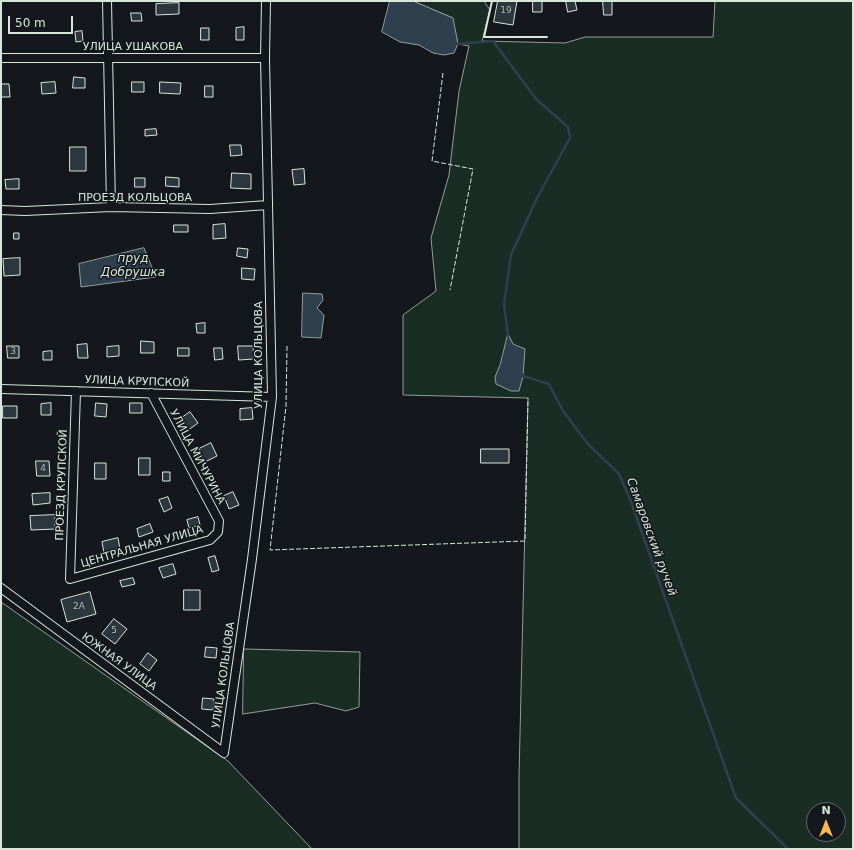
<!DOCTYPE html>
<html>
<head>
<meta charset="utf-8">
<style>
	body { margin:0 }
	#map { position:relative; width:854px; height:850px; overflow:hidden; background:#14181c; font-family:"DejaVu Sans",sans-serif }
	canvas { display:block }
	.frame { position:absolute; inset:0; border:2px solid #d8e6dc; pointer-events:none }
	.north { position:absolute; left:806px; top:802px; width:40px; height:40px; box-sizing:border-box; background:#14181c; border:1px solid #626a69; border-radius:50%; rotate:0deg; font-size:11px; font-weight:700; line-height:16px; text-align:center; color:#d8e6dc }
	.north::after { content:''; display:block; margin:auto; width:14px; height:18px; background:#ffb74d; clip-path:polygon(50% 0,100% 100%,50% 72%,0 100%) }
	.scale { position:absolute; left:8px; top:16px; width:65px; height:18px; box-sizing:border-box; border:2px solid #d8e6dc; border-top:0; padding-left:5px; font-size:12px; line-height:14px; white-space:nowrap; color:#d8e6dc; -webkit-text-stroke:3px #14181c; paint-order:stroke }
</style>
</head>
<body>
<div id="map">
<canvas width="854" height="850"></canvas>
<div class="frame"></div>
<div class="north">N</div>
<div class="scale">50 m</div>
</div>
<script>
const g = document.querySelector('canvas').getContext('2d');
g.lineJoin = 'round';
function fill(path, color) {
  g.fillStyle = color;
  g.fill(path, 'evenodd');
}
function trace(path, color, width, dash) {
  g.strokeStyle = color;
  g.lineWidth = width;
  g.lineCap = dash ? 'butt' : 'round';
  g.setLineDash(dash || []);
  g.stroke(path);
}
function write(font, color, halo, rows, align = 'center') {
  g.font = font + ' "DejaVu Sans",sans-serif';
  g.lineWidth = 3;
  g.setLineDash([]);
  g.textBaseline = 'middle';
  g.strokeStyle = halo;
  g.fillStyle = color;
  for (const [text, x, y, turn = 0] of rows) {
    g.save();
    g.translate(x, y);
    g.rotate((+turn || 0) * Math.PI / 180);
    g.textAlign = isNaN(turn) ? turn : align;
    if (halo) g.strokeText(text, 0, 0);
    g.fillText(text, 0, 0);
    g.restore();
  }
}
const green = new Path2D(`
	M413 1H484L490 10 482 41 565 43 585 37H713L715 1H853V849H519V776L528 398 403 395V315L436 291 431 238 449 175 459 91 469 46 458 44 452 18ZM814 810H838V834H814Z
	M1 602 228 761 312 849H1Z
	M244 649 360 652 359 707 346 711 315 703 243 714Z`);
fill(green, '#1a2d24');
trace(green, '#939e99', 1);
const water = new Path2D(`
	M390 1H413L453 18 458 44 454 53 444 55 433 53 419 45 400 42 382 32Z
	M144 248 156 277 81 287 79 264Z
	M303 293 322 294 323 300 317 308 324 315 321 338 302 337Z
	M508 334 513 344 525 349 523 376 519 391H511L496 384 495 377 500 365Z`);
fill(water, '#2f3f4d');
trace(water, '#939e99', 1);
trace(new Path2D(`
	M455 42 458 44 493 41 536 99 568 127 570 138 537 198 511 255 504 304 508 336
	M522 374 523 376 549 384 563 411 588 444 619 474 630 499 736 798 788 849`), '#2f3f4d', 2.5);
const building = new Path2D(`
	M498 1H517L513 25 494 22Z
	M533 1H542V12H533Z
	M566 1H575L577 10 568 12Z
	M603 1H612V15H604Z
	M179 3V14L156 15V4Z
	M131 13H141L142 21H132Z
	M244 27V40H236V28Z
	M201 28H209V40H201Z
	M82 31 83 41 76 42 75 32Z
	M74 77 85 78V88H73Z
	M55 82 56 93 42 94 41 83Z
	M132 82H144V92H132Z
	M160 82 181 83 180 94 160 93Z
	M1 84H9L10 97H1Z
	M205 86H213V97H205Z
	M156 129 157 135 145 136V130Z
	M230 145H241L242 155 231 156Z
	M70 147H86V171H70Z
	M304 169 305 184 294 185 292 170Z
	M232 173 251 174V189L231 188Z
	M166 177 179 178V187L166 186Z
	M135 178H145V187H135Z
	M19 179V189H6L5 180Z
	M225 224 226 238 213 239V225Z
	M174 225H188V232H174Z
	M14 233H19V239H14Z
	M238 248 248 249 247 258 237 256Z
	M20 258V275L4 276 3 259Z
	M242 268 255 269 254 280 242 279Z
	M205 323V333H197L196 324Z
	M141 341 154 342V353H141Z
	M87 344 88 358H78L77 345Z
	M7 346H19V358H8Z
	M119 346V356L107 357V347Z
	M238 346H253L254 359 239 360Z
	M178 348H189V356H178Z
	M214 348H222L223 359 215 360Z
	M52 351V360H43V352Z
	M51 403V415H41V404Z
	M96 403 107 404 106 417 95 416Z
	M130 403H142V413H130Z
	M3 406H17V418H3Z
	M252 408 253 419 240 420V409Z
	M190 412 198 423 187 431 179 420Z
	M211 443 217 456 205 462 199 449Z
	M481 449H509V463H481Z
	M139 458H150V475H139Z
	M36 461H49L50 476H37Z
	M95 463H106V479H95Z
	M163 472H170V481H163Z
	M233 492 239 505 229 509 224 496Z
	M50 493V503L33 505 32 494Z
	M168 497 172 508 164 512 159 500Z
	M55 515V529L31 530 30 516Z
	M198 517 200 525 189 528 187 520Z
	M150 524 153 532 139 537 137 529Z
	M118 538 120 549 104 553 102 542Z
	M215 556 219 570 212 572 208 558Z
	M173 564 176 574 163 578 159 568Z
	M133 578 135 584 122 587 120 581Z
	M184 590H200V610H184Z
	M90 592 96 614 67 622 61 600Z
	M114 619 127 629 115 644 102 634Z
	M206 647 217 648 216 658 205 657Z
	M148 653 157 660 149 671 140 664Z
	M203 698 214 699 213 710 202 709Z`);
fill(building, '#2c363c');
trace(building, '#d8e6dc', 1);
const minor = new Path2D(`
	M107 1 111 207
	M1 58H265
	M1 210 25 211 111 207 210 209 268 205
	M1 389 272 397
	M76 391 70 579 210 540 218 532 219 521 151 393
	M1 588 224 753 252 559 272 397 265 58 266 1`);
trace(minor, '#d8e6dc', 10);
trace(minor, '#14181c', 8);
trace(new Path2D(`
	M443 73 432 161 473 169 450 290
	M287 346 286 406 270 550 525 541 528 398`), '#d8e6dc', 1, [5, 2]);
trace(new Path2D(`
	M492 1 484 37H547`), '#d8e6dc', 2);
write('9px', '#adbab4', null, [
	["19",506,11],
	["3",13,352],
	["4",43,469],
	["2А",79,607],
	["5",114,631]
]);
write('11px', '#d8e6dc', '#14181c', [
	["УЛИЦА УШАКОВА",133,47],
	["ПРОЕЗД КОЛЬЦОВА",135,198],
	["УЛИЦА КОЛЬЦОВА",259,355,-90],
	["УЛИЦА КРУПСКОЙ",137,382,2],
	["УЛИЦА МИЧУРИНА",197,457,62],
	["ПРОЕЗД КРУПСКОЙ",62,485,-88],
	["ЦЕНТРАЛЬНАЯ УЛИЦА",142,547,-16],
	["ЮЖНАЯ УЛИЦА",119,662,36],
	["УЛИЦА КОЛЬЦОВА",224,675,-82]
]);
write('italic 12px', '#d8e6dc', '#14181c', [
	["пруд",133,259],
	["Добрушка",133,273],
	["Самаровский ручей",651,537,70]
]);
</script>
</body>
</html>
